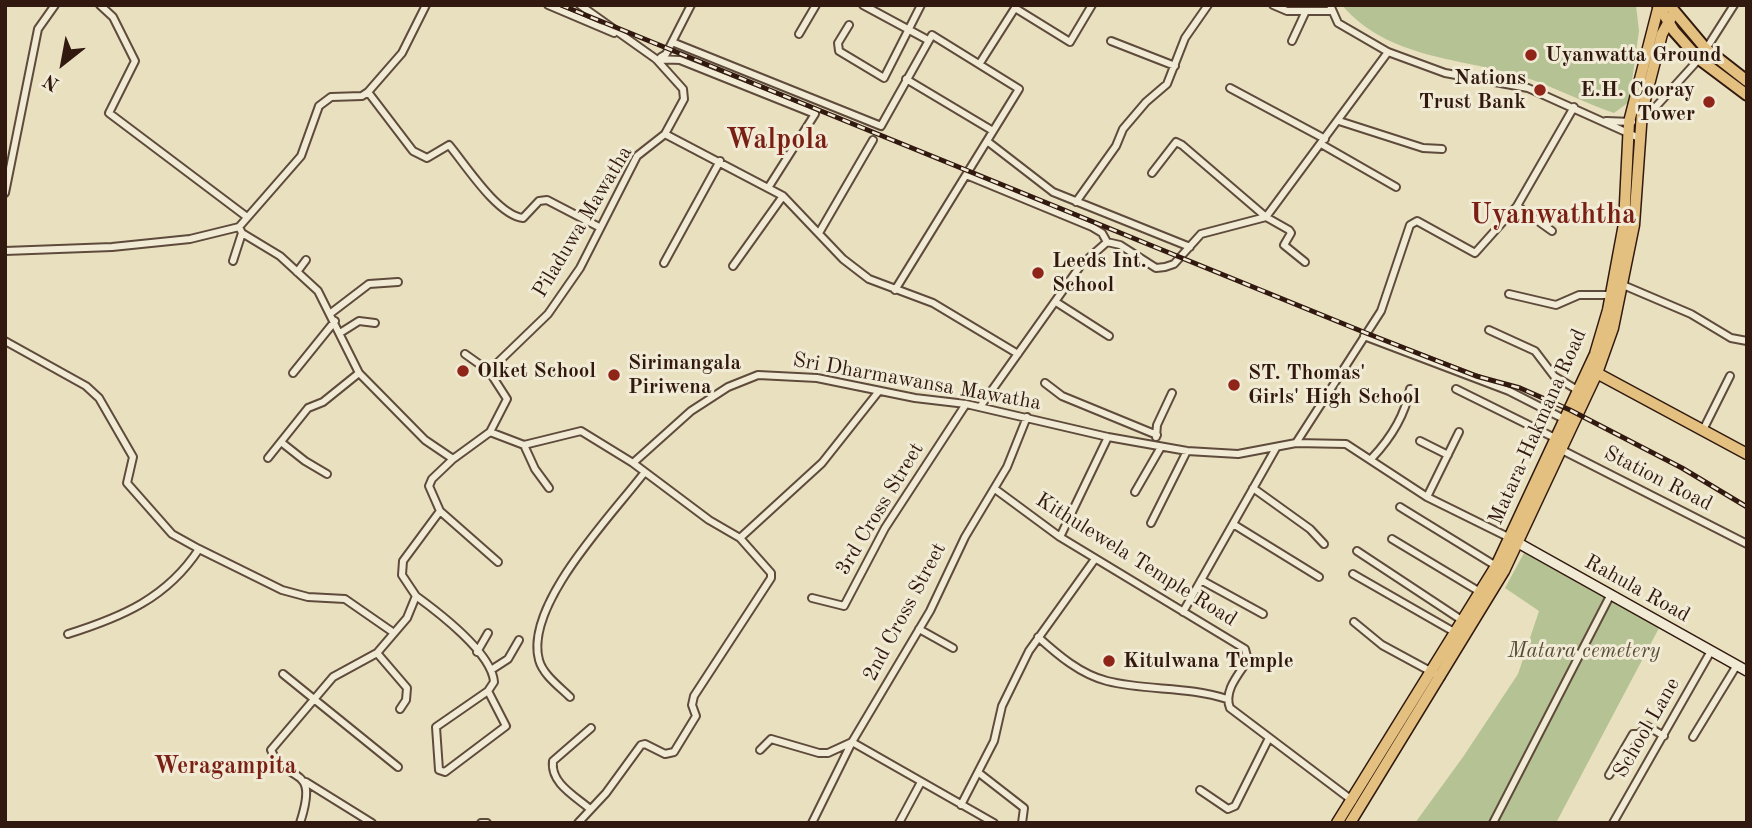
<!DOCTYPE html>
<html>
<head>
<meta charset="utf-8">
<style>
	body { margin:0 }
	#map { position:relative; width:1752px; height:828px; overflow:hidden; background:#e9e0c0; font-family:"Old Standard TT",serif }
	canvas { display:block }
	.frame { position:absolute; inset:0; border:7px solid #31190f; pointer-events:none }
	.north { position:absolute; left:28px; top:28px; width:70px; height:70px; -webkit-text-stroke:5px #f1ebd6; paint-order:stroke; rotate:211deg; font-size:19px; font-weight:700; line-height:28px; text-align:center; color:#31190f }
	.north::after { content:''; display:block; margin:auto; width:24px; height:32px; background:#31190f; clip-path:polygon(50% 0,100% 100%,50% 72%,0 100%) }
</style>
</head>
<body>
<div id="map">
<canvas width="1752" height="828"></canvas>
<div class="frame"></div>
<div class="north">N</div>
</div>
<script>
const g = document.querySelector('canvas').getContext('2d');
g.lineJoin = 'round';
function fill(path, color) {
  g.fillStyle = color;
  g.fill(path, 'evenodd');
}
function trace(path, color, width, dash) {
  g.strokeStyle = color;
  g.lineWidth = width;
  g.lineCap = dash ? 'butt' : 'round';
  g.setLineDash(dash || []);
  g.stroke(path);
}
function write(font, color, halo, rows, align = 'center') {
  g.font = font + ' "Old Standard TT",serif';
  g.lineWidth = 6;
  g.setLineDash([]);
  g.textBaseline = 'middle';
  g.strokeStyle = halo;
  g.fillStyle = color;
  for (const [text, x, y, turn = 0] of rows) {
    g.save();
    g.translate(x, y);
    g.rotate((+turn || 0) * Math.PI / 180);
    g.textAlign = isNaN(turn) ? turn : align;
    if (halo) g.strokeText(text, 0, 0);
    g.fillText(text, 0, 0);
    g.restore();
  }
}
fill(new Path2D(`
	M1342 5H1636L1639 31 1629 102 1614 113C1584 103 1555 87 1524 77 1462 58 1387 59 1342 5Z
	M1524 553 1659 628 1556 823H1415L1463 757 1518 674 1539 611 1505 588Z`), '#b5c293');
const minor = new Path2D(`
	M100 5 113 17 135 61 109 113 247 217
	M548 5 614 33
	M863 5 926 39
	M1273 5 1287 11H1331
	M1330 5 1338 23 1388 52 1445 73 1528 88 1639 138
	M849 25 838 43 839 51 884 78 921 5
	M799 34 816 5
	M1111 41 1175 66
	M1292 41 1305 13
	M672 42 881 126 932 35 1019 89 895 290
	M1706 49 1734 5
	M661 57 666 54 691 5
	M656 59 680 60 815 114 768 188
	M980 63 1015 8 1070 42 1092 5
	M906 79 993 131
	M1230 88 1325 139
	M368 92 413 151 427 158 449 145C465 164 497 215 523 218L539 201 547 200 599 227
	M1339 121 1423 148 1442 149
	M1606 121 1632 122
	M1642 122 1699 59
	M665 134 783 196 843 259 869 279 933 303 1018 354
	M987 141 1053 192 1190 247
	M1321 144 1396 187
	M1152 173 1176 142 1182 145 1266 217 1289 230 1291 233 1284 245 1305 262
	M966 175 1092 227 1102 233 1107 242
	M5 193 38 29 55 5
	M1076 202 1116 146 1123 129 1146 102 1167 84 1185 38 1208 5
	M1517 206 1552 231
	M239 227 242 233 280 256 318 291 359 373 425 440 453 459 490 432 524 445 581 431 633 463 691 411 728 387 758 375 817 378 915 398 966 404 1108 437 1187 451 1238 454 1296 443 1346 444 1427 497 1510 538
	M819 233 873 140
	M5 251 112 247 190 239 239 227 301 156 319 106 331 97 362 96 368 92 402 53 426 5
	M233 261 242 233
	M664 263 720 161
	M733 266 783 196
	M297 272 306 260
	M1623 285 1691 314 1731 338 1747 341
	M1509 294 1556 305 1579 295H1611
	M1056 302 1109 336
	M331 313 369 284 398 282
	M1489 330 1535 351 1554 376 1579 391
	M340 333 359 321 375 323
	M1364 336 1509 391 1566 420
	M5 341 86 386 99 398 133 457 127 483 172 534 199 549 282 590 308 597 345 599 394 633
	M465 354 489 371
	M293 373 335 321
	M1045 383 1062 396 1157 435
	M1456 389 1559 440
	M980 407 1081 265 1107 242 1120 245 1156 268 1165 267 1174 264 1201 234 1266 217 1388 52
	M1703 430 1730 376
	M490 432 507 399 489 371 548 314 580 268 637 156 665 134 684 99 683 89 656 59 580 5
	M1156 437 1157 425 1172 393
	M1420 441 1448 455
	M281 442 305 461 327 474
	M1296 443 1381 311 1410 225 1417 221 1475 253 1517 206 1574 107
	M524 445 535 469 549 488
	M1558 448 1747 544
	M268 458 308 408 323 402 359 373
	M1372 458C1390 439 1405 415 1410 389
	M453 459 432 479 429 486 440 511 498 562
	M633 463 709 520 740 538
	M1253 488 1310 529 1324 544
	M995 489 1060 537 1245 649 1248 660C1239 674 1223 691 1230 708L1353 801
	M1135 492 1161 447
	M1427 497 1459 432
	M1400 507 1496 566
	M1151 523 1187 451
	M1233 524 1319 577
	M1060 537 1108 437
	M1392 539 1480 592
	M1357 551 1463 621
	M1353 574 1456 633
	M1201 580 1263 614
	M416 596C438 612 492 653 494 682L488 691 506 726 445 772 439 770 436 727 488 691
	M812 598 844 606 885 528 966 404
	M1183 612 1276 448
	M1354 622 1382 645 1441 677
	M919 629 953 648
	M68 634C122 617 167 598 199 549
	M1038 637C1058 655 1080 674 1107 681 1147 691 1188 686 1227 699
	M477 652 488 633
	M377 653 407 688 406 700 400 709
	M491 670 508 659 519 640
	M283 674 398 767
	M570 697C560 687 543 675 539 660 524 605 612 515 644 473
	M1693 737 1737 665
	M760 750 771 739 819 753H828L852 742 994 823
	M979 773 1024 808 1022 823
	M1609 775 1633 734H1639L1647 726 1664 736
	M306 782 372 823
	M1200 790 1228 809 1235 806 1269 738
	M961 805 994 741 1002 706 1029 651 1095 559
	M590 809C575 796 550 783 553 761L591 728
	M300 823C320 762 287 786 271 750L333 677 377 653 407 618 416 596 402 575 403 561 440 511
	M481 823H487
	M578 823 606 793 641 745 645 744 665 754 674 752 696 716 692 705 694 696 771 578V573L740 538 822 463 879 391
	M812 823 852 742 930 611 965 537 1007 467 1027 417
	M899 823 921 782
	M1493 823 1611 594
	M1613 823 1711 651`);
const secondary = new Path2D(`
	M1513 540 1747 671`);
const primary = new Path2D(`
	M1593 371 1747 454
	M1337 823 1496 566 1595 354 1608 310 1624 224 1629 122 1659 5
	M1350 823 1504 571 1597 373 1613 328 1634 225 1642 112 1662 34 1672 16`);
const trunk = new Path2D(`
	M1658 5 1674 31 1699 59 1747 95
	M1669 5 1706 49 1747 81`);
trace(minor, '#5f4b3b', 10);
trace(secondary, '#31190f', 12);
trace(primary, '#31190f', 13);
trace(trunk, '#31190f', 14);
trace(minor, '#f1ebd6', 6);
trace(secondary, '#f1ebd6', 9);
trace(primary, '#e4c080', 10);
trace(trunk, '#e4c080', 10);
const rail = new Path2D(`
	M561 5 1366 333 1476 376 1520 388 1570 410 1682 468 1747 507`);
trace(rail, '#31190f', 5);
trace(rail, '#f1ebd6', 2.5, [8]);
for (const [x, y, r, color] of [
	[1531,55,7,"#8f2418"],
	[1540,90,7,"#8f2418"],
	[1709,102,7,"#8f2418"],
	[1038,273,7,"#8f2418"],
	[463,371,7,"#8f2418"],
	[614,375,7,"#8f2418"],
	[1234,385,7,"#8f2418"],
	[1109,661,7,"#8f2418"]
]) {
  const dot = new Path2D();
  dot.arc(x, y, r, 0, 2 * Math.PI);
  g.fillStyle = color;
  g.fill(dot);
  trace(dot, '#f1ebd6', 2.5);
}
write('bold 21px', '#31190f', '#f1ebd6', [
	["Uyanwatta Ground",1545,55],
	["Nations",1526,78,"right"],
	["Trust Bank",1526,102,"right"],
	["E.H. Cooray",1695,90,"right"],
	["Tower",1695,114,"right"],
	["Leeds Int.",1052,261],
	["School",1052,285],
	["Sirimangala",628,363],
	["Piriwena",628,387],
	["Olket School",477,371],
	["ST. Thomas'",1248,373],
	["Girls' High School",1248,397],
	["Kitulwana Temple",1123,661]
], 'left');
write('21px', '#31190f', '#f1ebd6', [
	["Piladuwa Mawatha",583,222,-59],
	["Sri Dharmawansa Mawatha",917,382,10],
	["Matara-Hakmana Road",1538,427,-66],
	["Station Road",1658,479,27],
	["3rd Cross Street",880,509,-59],
	["Kithulewela Temple Road",1136,560,32],
	["Rahula Road",1637,589,29],
	["2nd Cross Street",905,612,-62],
	["School Lane",1647,728,-60]
]);
write('italic 21px', '#594c37', '#f1ebd6', [
	["Matara cemetery",1584,651]
]);
write('bold 24px', '#7a1f14', '#f1ebd6', [
	["Weragampita",225,767]
]);
write('bold 28px', '#7a1f14', '#f1ebd6', [
	["Walpola",777,141],
	["Uyanwaththa",1553,216]
]);
</script>
</body>
</html>
